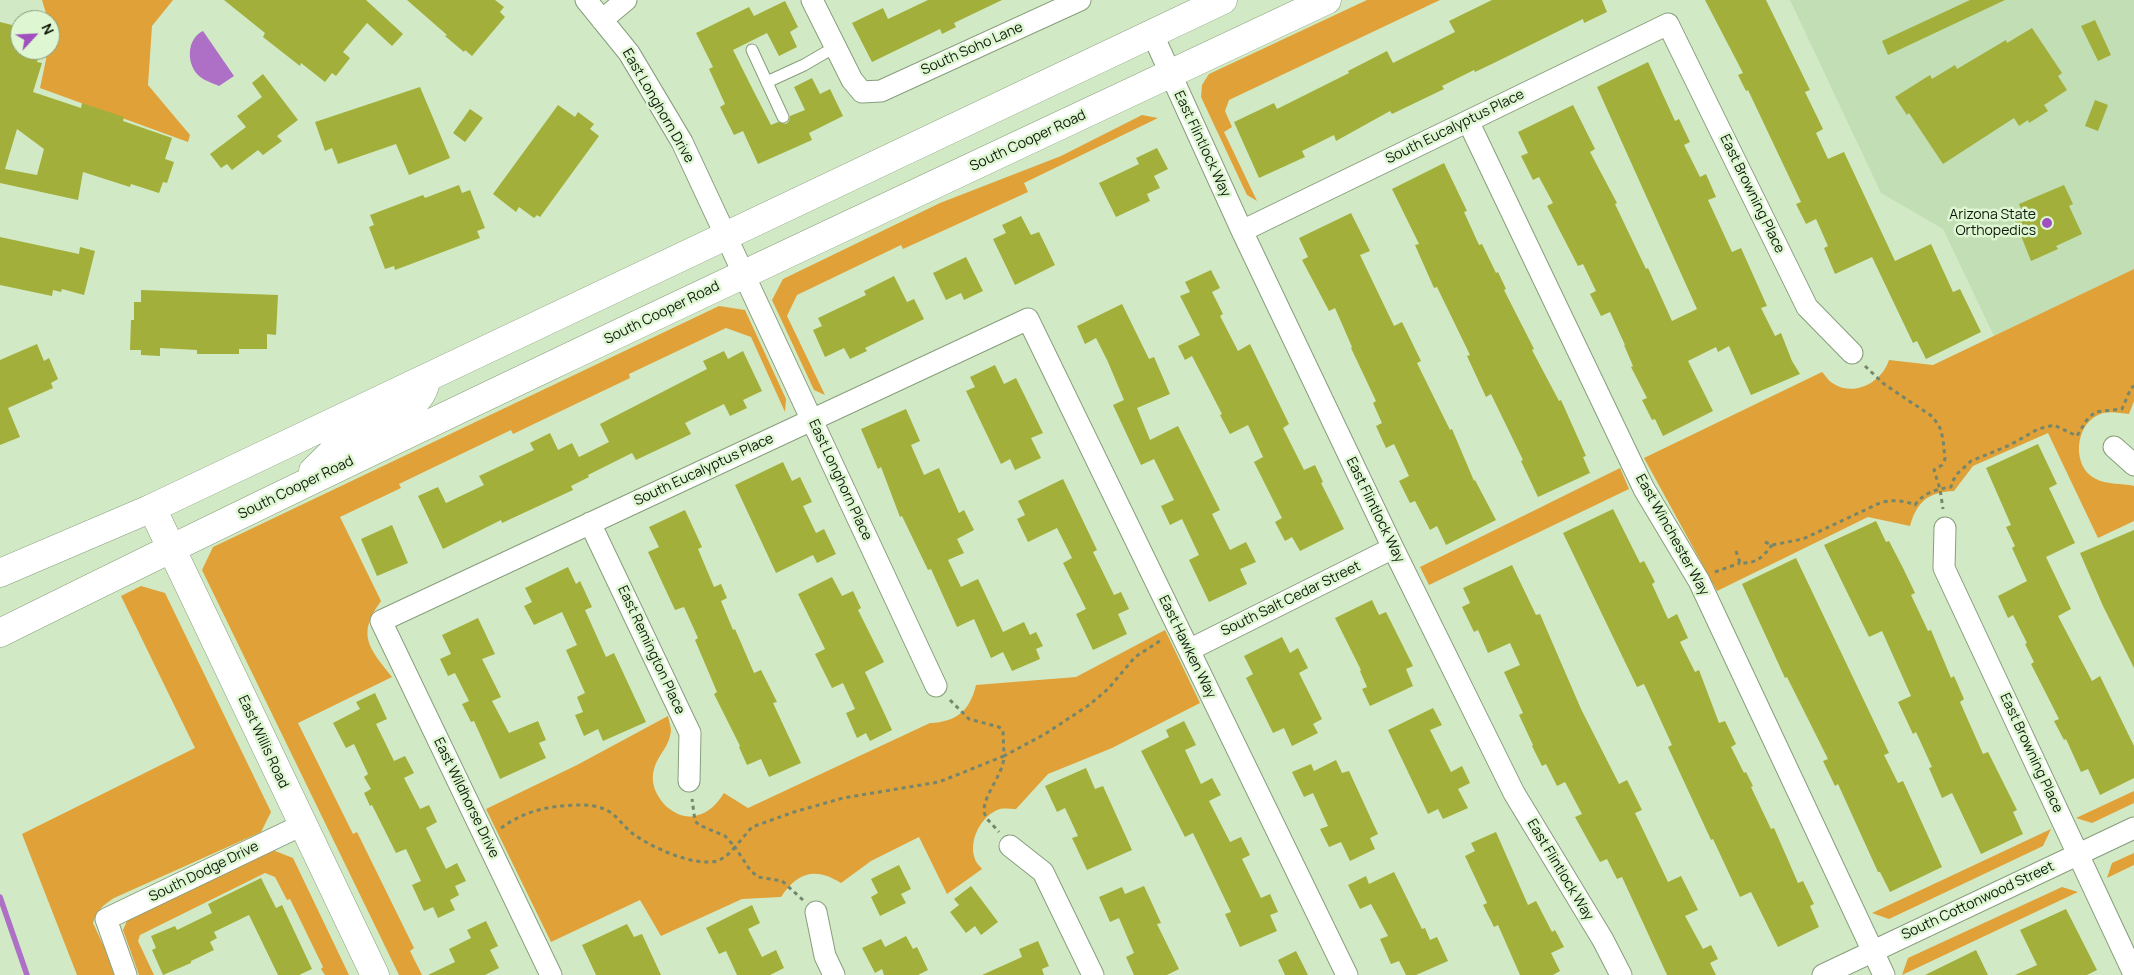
<!DOCTYPE html>
<html>
<head>
<meta charset="utf-8">
<style>
	body { margin:0 }
	#map { position:relative; width:2134px; height:975px; overflow:hidden; background:#d1eac5; font-family:Manrope,sans-serif }
	canvas { display:block }
	.north { position:absolute; left:10px; top:10px; width:50px; height:50px; box-sizing:border-box; background:#def7d2; border:1px solid #8b9d82; border-radius:50%; rotate:65deg; font-size:14px; font-weight:700; line-height:20px; text-align:center; color:#0e170a }
	.north::after { content:''; display:block; margin:auto; width:18px; height:22px; background:#a150c0; clip-path:polygon(50% 0,100% 100%,50% 72%,0 100%) }
</style>
</head>
<body>
<div id="map">
<canvas width="2134" height="975"></canvas>
<div class="north">N</div>
</div>
<script>
const g = document.querySelector('canvas').getContext('2d');
g.lineJoin = 'round';
function fill(path, color) {
  g.fillStyle = color;
  g.fill(path, 'evenodd');
}
function trace(path, color, width, dash) {
  g.strokeStyle = color;
  g.lineWidth = width;
  g.lineCap = dash ? 'butt' : 'round';
  g.setLineDash(dash || []);
  g.stroke(path);
}
function write(font, color, halo, rows, align = 'center') {
  g.font = font + ' Manrope,sans-serif';
  g.lineWidth = 5;
  g.setLineDash([]);
  g.textBaseline = 'middle';
  g.strokeStyle = halo;
  g.fillStyle = color;
  for (const [text, x, y, turn = 0] of rows) {
    g.save();
    g.translate(x, y);
    g.rotate((+turn || 0) * Math.PI / 180);
    g.textAlign = isNaN(turn) ? turn : align;
    if (halo) g.strokeText(text, 0, 0);
    g.fillText(text, 0, 0);
    g.restore();
  }
}
fill(new Path2D(`
	M1790 0H2134V269L1994 336 1943 229 1881 193Z`), '#c2deb5');
fill(new Path2D(`
	M42 0H173L152 26 148 85 190 135 188 142 40 88 48 50H50L52 32 50 20H48Z
	M1367 0H1440L1229 100 1225 111 1232 127 1224 132 1257 201 1247 195 1201 97 1202 85 1209 74Z
	M1142 115 1158 118 1024 183 1028 192 903 249 901 245 797 295 787 316 825 395 814 390 772 300 783 279 940 203 1061 156Z
	M2134 269V401L2129 414C2119 413 2107 410 2098 415 2074 426 2072 468 2096 479 2108 485 2121 483 2134 486V521L2098 538 2048 433 1973 466 1954 491C1929 492 1917 501 1910 526L1868 517 1717 591 1644 458 1822 372C1826 376 1829 382 1834 384 1855 397 1882 382 1889 360L1933 365Z
	M719 306 745 310 786 399 785 412 751 337 726 328 629 374 630 378 513 434 511 430 399 484 401 488 340 517 381 601C356 635 369 648 392 677L298 723 353 834 357 832 414 948 410 951 422 975H399L202 570 213 547Z
	M1620 468 1629 489 1429 585 1420 567Z
	M141 586 165 593 271 812 261 832 114 898C102 906 97 910 93 923L105 949 114 975H77L22 834 195 748 121 596Z
	M1165 630 1200 703 1112 748 1048 774 1016 809C1011 809 1004 808 1000 809 981 815 968 841 975 859 976 863 980 866 982 869L947 894 919 837 871 861 841 883C815 867 798 872 781 897L742 899 661 936 640 900 551 942 486 809 577 765 668 716C669 721 671 727 671 731 669 747 659 754 655 766 649 782 656 796 667 807 676 814 684 818 695 816 709 813 717 804 724 793L748 808 930 723C956 722 970 711 976 685L1076 677Z
	M2134 791V803L2092 823 2076 818Z
	M2051 829 2043 846 1889 919 1872 913Z
	M270 849 293 858 349 975H325L321 969 323 967 290 899 287 900 275 877 265 873 140 935 138 941 154 975H139L123 930 127 921Z
	M2134 853V865L2107 878 2112 863Z
	M2062 887 2078 892 1902 975 1908 958Z`), '#e0a138');
fill(new Path2D(`
	M203 31 234 76 219 86C212 83 203 80 198 75 186 63 187 38 203 31Z`), '#ad70c6');
trace(new Path2D(`
	M0 897 27 975`), '#ad70c6', 5.5);
fill(new Path2D(`
	M224 0H366L403 34 392 46 367 23 343 52 350 58 336 76 332 73 325 82 301 63 300 66 263 37 265 33Z
	M407 0H495L504 7 500 12 505 17 472 56 465 50 464 52 445 36 447 35Z
	M928 0H1002L954 23 956 27 942 34 940 29 872 62 852 23 883 8 888 19Z
	M1492 0H1602L1607 12 1584 23 1583 19 1496 62 1475 72 1474 70 1442 86 1444 89 1392 114 1390 111 1336 141 1334 135 1302 151 1305 157 1259 178 1234 122 1274 103 1277 109 1349 73 1348 71 1387 51 1393 63 1455 32 1449 21Z
	M1705 0H1766L1810 90 1805 92 1823 129 1816 133 1828 159 1844 152 1895 261 1931 244 1953 292 1960 289 1981 332 1926 359 1917 341 1913 343 1872 257 1835 274 1824 248 1828 246 1816 219 1806 224 1796 204 1801 202 1748 90 1746 91 1738 75 1743 73Z
	M1970 0H2005L1888 55 1882 41Z
	M785 1 798 27 790 32 797 47 779 56 767 33 733 50 753 90 771 125 778 122 786 124 789 121 790 116 805 110 794 87 812 78 820 94 830 89 843 116 809 133 812 140 758 164 743 131 734 135 720 107 725 104 709 69 713 67 696 33 749 7 754 16Z
	M2095 20 2111 55 2098 61 2081 26Z
	M0 22 20 27V50H40L37 62 42 63 33 92 81 108 82 103 124 117 123 121 172 138 165 159 174 162 167 183 163 182 159 193 131 184 130 187 83 172 78 200 0 183ZM17 129 44 149 37 175 5 169Z
	M2032 28 2062 73 2058 76 2067 90 2044 105 2048 111 2029 123 2028 120 2019 126 2014 118 1943 164 1909 113 1907 115 1895 97 1930 75 1932 79 1955 65 1957 69 2006 40 2007 43Z
	M1648 62 1675 121 1679 119 1690 142 1684 145 1700 177 1706 174 1716 197 1708 200 1732 252 1741 248 1767 306 1761 308 1775 336 1781 333 1792 361 1800 374 1751 395 1729 346 1718 352 1716 347 1688 361 1713 411 1663 436 1655 419 1652 420 1642 400 1647 398 1631 367 1633 366 1624 345H1625L1610 312 1601 316 1590 294 1596 291 1583 264 1578 266 1547 206 1553 203 1539 177 1533 180 1521 156 1528 153 1518 132 1573 105 1595 149 1590 152 1617 203 1615 204 1646 269 1648 268 1672 321 1697 309 1597 87Z
	M263 74 298 120 277 136 282 141 263 155 258 150 232 170 227 164 221 168 210 154 246 127 237 116 262 97 252 83Z
	M420 87 450 158 409 175 396 144 338 164 332 148 325 151 315 122Z
	M2095 100 2108 105 2098 131 2085 126Z
	M558 105 575 117 578 112 594 124 590 129 599 136 540 217 537 215 534 218 519 207 516 212 493 194Z
	M470 109 483 118 465 142 453 133Z
	M1157 148 1168 169 1154 176 1160 188 1147 194 1150 201 1116 217 1099 183 1139 164 1136 158Z
	M1444 163 1467 211 1464 212 1479 245 1482 244 1496 273 1498 272 1506 289 1504 290 1534 349 1532 350 1559 401 1561 400 1586 456 1583 457 1590 473 1538 497 1521 461 1523 460 1491 394 1486 397 1467 356 1470 355 1437 287 1434 288 1415 245 1419 244 1392 189Z
	M459 185 462 193 470 190 485 228 477 231 480 238 395 270 394 266 385 269 369 227 374 225 370 215 423 195 425 198Z
	M2064 185 2073 204 2069 206 2082 234 2056 246 2058 249 2031 261 2012 213 2021 209 2019 204Z
	M1351 213 1370 251 1360 255 1394 326 1402 322 1421 361 1417 363 1450 430 1452 429 1474 481 1475 480 1496 520 1446 545 1437 526 1430 530 1415 501 1410 503 1399 481 1409 476 1394 444 1386 448 1376 426 1382 423 1373 403 1376 401 1351 348 1352 347 1335 308 1329 311 1302 260 1308 257 1299 238Z
	M1021 216 1031 235 1039 232 1055 265 1015 285 993 239 1006 233 1002 225Z
	M0 237 79 254 80 247 95 251 84 295 62 289 61 292 53 290 52 296 0 285Z
	M966 257 983 291 964 300 961 293 946 300 933 273Z
	M1211 270 1220 288 1212 292 1223 314 1220 316 1238 351 1250 344 1289 424 1283 428 1304 470 1315 465 1323 482 1321 483 1344 529 1300 551 1292 537 1285 541 1275 522 1282 518 1254 462 1263 457 1248 425 1230 434 1220 415 1222 414 1192 356 1185 360 1178 346 1200 335 1180 296 1190 292 1185 282Z
	M894 276 907 302 914 299 924 319 865 348 867 351 850 359 844 348 825 357 813 330 822 326 818 318 866 295 864 291Z
	M141 290 278 295 276 335 267 334V349H239V354H197V350L160 348V356L141 355V350H130L131 320H134V302H141Z
	M1122 304 1149 359 1154 357 1170 394 1137 408 1150 440 1178 426 1220 510 1212 514 1230 550 1246 542 1256 562 1240 569 1247 584 1209 602 1189 560 1199 555 1182 519 1170 525 1161 506 1174 500 1154 459 1141 465 1113 405 1124 400 1108 362 1096 338 1085 344 1077 326Z
	M37 344 44 361 49 358 58 379 51 383 53 388 8 408 20 437 0 445V360Z
	M724 351 728 359 743 351 762 391 743 400 747 408 730 416 724 404 685 423 691 434 636 460 632 453 588 475 589 477 571 486 573 490 502 523 501 520 443 549 418 496 438 487 446 503 484 485 479 476 534 450 530 443 550 433 558 450 572 443 579 457 609 442 600 424 707 369 703 361Z
	M995 365 1004 384 1016 378 1043 433 1031 438 1041 458 1015 470 1010 459 1001 464 966 391 975 387 970 377Z
	M906 409 920 441 911 445 924 475 939 468 959 513 964 510 974 530 957 539 964 553 948 560 961 587 978 579 1003 632 1024 622 1030 635 1036 632 1043 646 1036 649 1040 659 1012 671 1003 652 991 658 974 619 957 627 931 569 928 570 902 516 900 517 881 467 878 469 861 429Z
	M2038 444 2057 484 2049 488 2075 543 2046 557 2071 609 2058 616 2092 681 2100 676 2134 746V778L2100 795 2088 769 2081 772 2066 739 2064 740 2054 721 2059 719 2031 664 2034 662 2025 644 2027 643 2013 615 2008 618 1998 596 2027 581 2012 548 2015 546 2006 527 2011 525 1986 468Z
	M783 462 792 481 800 477 812 502 803 506 816 533 824 529 836 554 817 563 813 555 776 573 735 485Z
	M1063 479 1097 550 1093 552 1114 595 1121 592 1129 609 1118 614 1127 634 1093 650 1076 614 1086 609 1063 563 1072 558 1057 528 1028 542 1017 519 1025 515 1018 501Z
	M1613 509 1640 563 1644 561 1655 582 1652 584 1668 619 1677 614 1688 638 1680 642 1695 672 1699 670 1719 723 1725 721 1736 744 1731 747 1744 773 1746 772 1753 786 1751 787 1771 829 1774 828 1798 883 1803 881 1814 904 1810 906 1819 927 1778 947 1751 892 1740 897 1713 839 1711 840 1668 747 1672 745 1644 684 1637 687 1563 533Z
	M685 510 702 547 698 549 714 587 721 584 727 598 721 601 733 630 735 629 754 673 761 670 777 702 773 703 801 763 769 777 761 759 747 765 739 747 740 746 714 694 717 692 695 640 698 638 684 607 675 610 648 552 659 547 649 527Z
	M1876 521 1886 542 1889 541 1903 568 1915 593 1911 595 1928 631 1931 630 1951 678 1954 676 1964 699 1960 702 1983 754 1988 752 2017 810 2013 812 2023 834 1981 854 1952 793 1942 798 1929 768 1932 767 1916 732 1913 734 1898 702 1911 696 1882 631 1869 637 1824 545Z
	M392 525 408 563 377 576 361 539Z
	M2134 530V668L2103 606 2080 553Z
	M1796 558 1889 753 1884 755 1898 783 1903 781 1942 867 1890 892 1880 872H1878L1838 784 1835 786 1823 761 1828 759 1787 677 1785 678 1742 584Z
	M1512 565 1536 615 1540 614 1581 709 1619 784 1627 780 1642 810 1635 813 1668 882 1681 876 1698 910 1685 916 1703 949 1711 945 1718 959 1710 963 1716 975H1667L1622 877 1617 879 1607 859 1600 862 1575 817 1582 814 1565 782 1557 786 1546 764 1542 766 1532 746 1533 745 1519 715 1523 713 1504 672 1520 665 1510 643 1488 653 1478 630 1474 632 1462 607 1470 603 1463 588Z
	M568 567 576 584 580 581 592 607 585 610 606 657 614 653 646 722 603 741 598 729 584 736 575 715 583 712 577 697 585 693 566 650 577 645 562 612 534 625 524 606 532 602 525 588Z
	M832 577 842 596 853 591 861 608 858 610 884 662 865 672 892 730 870 741 866 733 857 738 846 713 855 709 843 683 832 688 815 654 825 649 798 594Z
	M1372 600 1379 615 1386 612 1413 666 1406 669 1413 686 1370 706 1362 689 1367 687 1360 671 1361 670 1335 618Z
	M478 618 495 654 482 659 501 697 492 701 509 733 538 721 546 740 539 743 546 758 500 779 474 721 471 722 462 704 469 701 455 673 448 676 440 659 451 654 442 635Z
	M1282 637 1290 653 1298 648 1308 668 1299 673 1322 719 1313 724 1318 733 1292 746 1284 728 1273 733 1246 678 1253 674 1244 656Z
	M375 693 387 719 376 724 394 761 405 756 414 773 404 778 420 809 429 805 437 822 426 828 446 869 457 863 466 881 455 886 459 895 450 900 455 910 438 918 433 907 424 911 412 885 421 881 406 849 396 853 372 805 370 806 364 793 371 789 364 777 368 774 354 744 346 748 333 723 360 709 356 702Z
	M1433 708 1442 725 1430 730 1451 772 1462 766 1470 783 1458 789 1468 808 1443 819 1438 809 1428 814 1388 730Z
	M1184 721 1196 745 1185 750 1201 784 1212 778 1221 795 1209 801 1230 842 1241 837 1250 855 1242 859 1261 898 1270 894 1278 912 1270 915 1277 931 1240 947 1225 914 1231 912 1193 833 1185 837 1141 751 1169 737 1166 730Z
	M1336 760 1342 773 1349 771 1378 834 1370 838 1375 849 1350 861 1341 842 1329 847 1320 829 1328 826 1313 793 1304 797 1292 772 1311 764 1314 771Z
	M1086 768 1095 789 1103 786 1132 850 1087 870 1072 838 1078 836 1065 808 1057 812 1045 786Z
	M1496 832 1528 905 1536 901 1552 932 1555 930 1564 947 1551 953 1560 971 1553 975H1520L1498 925 1494 927 1483 905 1487 903 1465 856 1475 851 1471 843Z
	M899 865 911 889 901 894 906 903 880 916 871 897 878 893 871 879Z
	M1394 872 1422 929 1425 928 1430 940 1437 937 1448 961 1416 975H1406L1399 961 1391 964 1380 939 1388 936 1371 904 1360 909 1348 885 1366 876 1369 884Z
	M261 878 276 908 282 905 312 969 299 975H278L249 915 214 932 217 938 210 942 214 950 191 961V963L163 975 152 950 156 948 151 936 175 926 177 930 212 913 208 904Z
	M971 886 998 922 981 935 975 926 966 933 950 912 959 905 954 899Z
	M1144 886 1161 923 1157 924 1179 969 1167 975H1134L1126 957 1134 953 1119 918 1110 922 1099 897 1122 887 1125 894Z
	M752 905 760 923 748 929 762 957 776 950 784 968 770 975H737L726 951 719 954 706 928Z
	M2066 909 2097 970 2087 975H2015L2037 965 2020 930Z
	M486 921 498 946 490 950 499 968 485 975H428L455 962 449 949 471 938 467 930Z
	M627 924 634 937 642 934 661 975H596L582 945Z
	M906 936 913 949 917 947 928 970 918 975H884L882 969 875 973 862 948 881 939 885 947Z
	M1038 941 1049 966 1042 969 1044 975H982L1022 957 1019 949Z
	M1976 950 1988 975H1925Z
	M1296 951 1308 975H1285L1278 960Z`), '#a2af3a');
const service = new Path2D(`
	M752 50 783 117
	M767 82 804 65 835 47`);
const minor = new Path2D(`
	M586 0 629 53 682 142 936 686
	M812 0 852 80 862 92 881 91 1080 0
	M602 20 626 0
	M1152 33 1242 231 1393 548 1514 793 1603 940 1621 975
	M1468 121 1644 489 1699 581 1884 975
	M1242 231 1668 24 1807 307 1852 353
	M2114 447 2134 465
	M590 523 690 733 689 781
	M1945 528 1944 568 2134 974
	M1189 650 1393 548
	M1010 846 1043 872 1093 975
	M816 912 825 956 834 975
	M126 975 106 919 302 825
	M551 975 381 621 1028 319 1347 975
	M1823 975 2134 828`);
const tertiary = new Path2D(`
	M152 508 375 975`);
const secondary = new Path2D(`
	M313 471C324 461 334 449 345 442 370 425 422 414 426 380
	M0 573 152 508 1223 0
	M0 633C439 415 883 209 1327 0`);
trace(service, '#879e7c', 13);
trace(minor, '#879e7c', 23);
trace(tertiary, '#879e7c', 29);
trace(secondary, '#879e7c', 29);
trace(new Path2D(`
	M1865 366 1884 384 1933 417 1940 428 1943 439 1945 459 1942 465 1934 470 1940 489 1943 509
	M1765 542 1772 545 1803 539 1882 502C1894 500 1903 500 1915 505 1923 493 1937 489 1951 487L1952 482 1958 473 1971 461 2010 445 2038 429 2054 425 2077 436 2086 421 2095 412 2122 409 2131 388 2134 386
	M1736 551 1740 563C1756 564 1763 557 1772 545
	M1715 572 1740 563
	M950 700 969 719 999 727 1003 731 1004 756 1045 734 1089 705 1108 689 1135 657 1163 639
	M501 828C524 811 548 806 576 805 586 805 597 805 606 810 616 814 623 826 632 833 650 847 694 867 717 861 725 858 730 853 735 847L725 836 699 825 695 821 692 799
	M803 900 782 881 758 877 750 870 735 847 752 827 794 812 843 798 939 782 1004 756C1004 776 977 801 986 817 989 822 995 827 999 832`), '#74866c', 3, [4, 4]);
trace(service, '#fff', 11);
trace(minor, '#fff', 21);
trace(tertiary, '#fff', 28);
trace(secondary, '#fff', 28);
for (const [x, y, r, color] of [
	[2047,223,6,"#a150c0"]
]) {
  const dot = new Path2D();
  dot.arc(x, y, r, 0, 2 * Math.PI);
  g.fillStyle = color;
  g.fill(dot);
  trace(dot, '#def7d2', 2);
}
write('14px', '#0e170a', '#def7d2', [
	["South Soho Lane",972,49,-24],
	["East Longhorn Drive",658,106,60],
	["South Eucalyptus Place",1455,127,-26],
	["South Cooper Road",1028,141,-25],
	["East Flintlock Way",1202,144,65],
	["East Browning Place",1752,194,64],
	["South Cooper Road",662,313,-26],
	["South Eucalyptus Place",704,470,-25],
	["East Longhorn Place",840,480,65],
	["South Cooper Road",296,488,-26],
	["East Flintlock Way",1375,510,64],
	["East Winchester Way",1672,535,61],
	["South Salt Cedar Street",1291,599,-26],
	["East Hawken Way",1187,647,64],
	["East Remington Place",651,650,65],
	["East Willis Road",263,742,65],
	["East Browning Place",2031,753,65],
	["East Wildhorse Drive",466,798,64],
	["East Flintlock Way",1560,870,59],
	["South Dodge Drive",204,872,-26],
	["South Cottonwood Street",1978,901,-25]
]);
write('14px', '#0e170a', '#def7d2', [
	["Arizona State",2036,215],
	["Orthopedics",2036,231]
], 'right');
</script>
</body>
</html>
